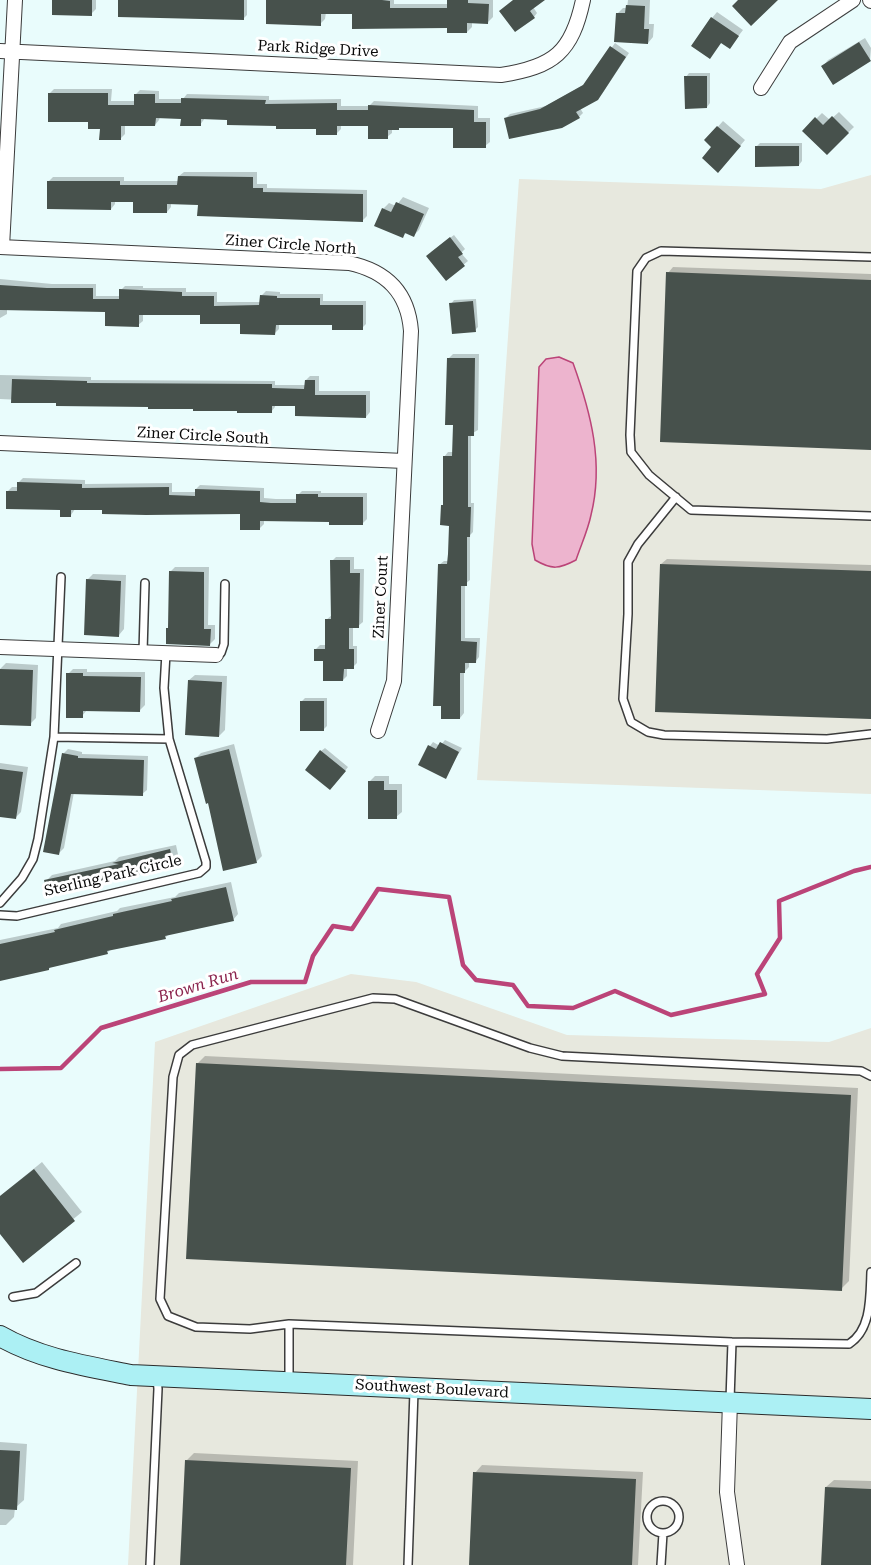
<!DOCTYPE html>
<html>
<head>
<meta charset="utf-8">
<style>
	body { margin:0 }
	canvas { display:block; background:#e9fcfc }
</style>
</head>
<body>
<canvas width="871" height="1565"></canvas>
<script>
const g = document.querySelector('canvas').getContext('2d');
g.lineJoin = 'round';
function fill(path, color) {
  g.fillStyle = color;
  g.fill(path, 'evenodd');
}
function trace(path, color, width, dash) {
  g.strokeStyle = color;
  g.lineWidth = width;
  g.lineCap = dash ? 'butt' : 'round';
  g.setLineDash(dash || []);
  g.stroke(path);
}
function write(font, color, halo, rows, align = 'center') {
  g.font = font + ' "Roboto Serif",serif';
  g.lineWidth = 6;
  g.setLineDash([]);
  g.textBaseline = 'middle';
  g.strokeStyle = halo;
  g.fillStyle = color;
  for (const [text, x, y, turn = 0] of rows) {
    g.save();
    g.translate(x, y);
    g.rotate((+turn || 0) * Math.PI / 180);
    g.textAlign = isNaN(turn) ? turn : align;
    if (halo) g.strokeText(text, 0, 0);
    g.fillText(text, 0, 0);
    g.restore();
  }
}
fill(new Path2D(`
	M871 175V794L477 780 519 179 821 189Z
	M351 974 416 982 567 1035 829 1042 871 1028V1565H128L155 1042Z`), '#e7e8de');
const water = new Path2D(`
	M559 357 573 363C591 413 604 463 591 515 588 530 581 545 576 560 559 569 552 570 535 560L532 544 539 367 546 359Z`);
fill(water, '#edb4ce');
trace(water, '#bb4478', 1.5);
fill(new Path2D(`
	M55 0H96V9L91 14Z
	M119 0H247V15L243 19Z
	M267 0H394V4H449V0H493V17L488 22H472V27L467 32 448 27 353 13 326 12 325 19 320 24Z
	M514 0H539L533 7 537 13 534 17Z
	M628 0H650L649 24H654L653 37 648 43 618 13 623 8H627Z
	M717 12 743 30 730 47 722 42 710 57 712 18Z
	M865 38 871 48 870 60 823 66 828 60Z
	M615 43 629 53 602 94 580 108 583 113 579 117 506 118 510 114 546 106 587 83Z
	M689 73H710V103L707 107 686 77Z
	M54 89H112L111 101H135V95L140 90 159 91V99H183L187 94 269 96V100L341 99V106H369L374 101 478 106V118H490V142L485 146 454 126H400L392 129V133L387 137 369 124H341V129L336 134 317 128 228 118H205L200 125 182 118 160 117 159 120 155 125 125 124V134L120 139 50 93Z
	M839 112 854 127 827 153 804 131 822 113 830 120Z
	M723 121 745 140 724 165 713 147 706 140Z
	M760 143H802V161L799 165 756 147Z
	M184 172H257V184H267V188L367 190V216L362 221 199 204 171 203V207L167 212 135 201H115V204L111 209 48 182 53 177H124V181H179V176Z
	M403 197 429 208 419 230 414 235 407 232 403 236 383 209 389 203 396 206Z
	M454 235 465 249 461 253 468 261 446 279 431 252Z
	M673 267 871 274V449L668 273Z
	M0 279 52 284H96V296H121V290L125 286H143V288H186V292H217V302H261V296L266 291 280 292V294H323V301H366V324L362 328 333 324H279V329L275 333 242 323 202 314H143V321L138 325 106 311 7 308V314L0 318Z
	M476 299 478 327 475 330 451 304 454 300Z
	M453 354H479L478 430 471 434V503H474L473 532 470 535V580L465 584V638H480L479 657 475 662 469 661V667L464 672V713L460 718 442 705 439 565 444 561H449L451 524 442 506 444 504V457L448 452H454V424L449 358Z
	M0 375 91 377V380L275 381V385H306V380L310 376H319V391H370V412L366 417 296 405 275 404V407L271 412 0 399Z
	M23 478 85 480V484L172 483V492H196V489L200 485 264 488V498L276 499H298V495L302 491H321V493H367V519L363 523 330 520H264V524L260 528 241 512 75 509 71 515 61 509 8 491 12 487H19V482Z
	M336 557H354V569H364L363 622 358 626H353V646H357V663L353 667H347V676L343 680 316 649 320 645H326V620L332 615V561Z
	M667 559 871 565V717L661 564Z
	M175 567H209L208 625H215V639L210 644 170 627V572Z
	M93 574 126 575 124 629 119 635 87 580Z
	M6 663 38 665 36 718 30 724 0 723V669Z
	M73 669H87V672H145V705L140 710H87L82 716 68 674Z
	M195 675 227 676 225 730 219 736 189 680Z
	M305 698H327V726L323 730 302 701Z
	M445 740 462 748 445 777 420 764 430 746 433 742 440 746Z
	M234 744 262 856 256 862 209 801 196 758 201 753Z
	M325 748 348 767 334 785 321 751Z
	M68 749 82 752V754L148 756 147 790 142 794 74 792 64 848 59 853 63 754Z
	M0 763 28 767 21 812 15 818 0 816Z
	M375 776H389V784H402V812L396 817 369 782Z
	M176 845 179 859 173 865 46 881 52 875 115 861 119 857Z
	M231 882 238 914 233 920 169 934 165 938 111 949 107 953 52 965 49 969 0 979V940L58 928 61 924 117 911 120 908 175 897 179 893Z
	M205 1056 858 1088 849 1281 841 1289 197 1064Z
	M42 1162 82 1212 23 1260 0 1231V1196Z
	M0 1442 27 1444 24 1500 15 1508 14 1517 6 1525H0Z
	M194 1453 358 1461 353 1565H181L186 1461Z
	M482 1465 643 1472 638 1565H471L475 1473Z
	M834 1480 871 1481V1565H823L826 1487Z`), '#0003');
trace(new Path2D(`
	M0 1069 61 1068 101 1028 251 982H305L313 956 333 926 352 929 378 889 449 897 463 965 476 980 513 985 528 1006 573 1008 615 991 671 1015 765 994 757 974 780 938 779 901 854 871 871 867`), '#bb4478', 4.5);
fill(new Path2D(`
	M52 0H92V16L52 15Z
	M118 0H244V20L118 17Z
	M266 0H382L390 1V8H447V0H468V3L489 4 488 24 467 23V33H447V28L352 29V14H321V26L266 24Z
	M513 0H545L530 11 535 18 515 32 499 11Z
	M738 0H778L751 26 732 6Z
	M626 5 645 6 644 29H649L648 44 614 42 616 13H625Z
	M711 17 739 36 730 49 721 43 710 59 691 46Z
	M859 42 871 61 833 85 821 66Z
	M610 46 626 57 598 100 576 112 580 118 562 128 509 139 504 118 540 109 583 85Z
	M684 76H707V108L685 109Z
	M48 93H108V105H134V94H155V103H181V98L266 100 265 104 337 103V110H368V105L474 110V122H486V148H453V128H399V130H388V139H368V126H337V135H316V129H276V126L227 125V120L201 119V126H180L181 119 156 118 155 126H121V140H99L100 129H88V122H48Z
	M832 116 849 133 827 155 802 131 815 117 823 125Z
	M717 126 741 146 718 173 702 158 711 147 704 140Z
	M755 146H799V166L755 167Z
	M178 176 253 177V188H263V192L363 194V222L197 216 198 205 167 204V213H133V202H111V210L47 209V181H120V185H177Z
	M396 202 424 214 414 237 405 233 403 238 374 226 382 208 391 212Z
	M450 237 463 254 458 257 465 266 446 281 426 256Z
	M666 272 871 280V450L660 442Z
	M0 285 47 288H93V299H119V289L182 292V296H214V306L259 305 260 295 277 296V298H320V305H363V330H332V325H276L275 335 240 334V324H200V315H139V327L105 326V312L0 310Z
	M473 301 476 332 452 334 449 303Z
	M447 358H475L474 436H468V507H471L470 537H467V586H461V641L477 642 476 663H465V673H460V719H441V706H433L438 564H447L448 554 449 526 440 525 441 505H443V456H452L453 425H445Z
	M12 379 87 381V383L272 384V388L304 389 305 380H315V395H366V418L295 416V406H272V413H237V411H193V409H148V407L56 406V403H11Z
	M17 482 82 484V488L169 487V495L195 496V489L260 491V502L271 503H296V494H318V497H363V525H329V522L260 521V530H240V514L146 515 102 514V510H71V517H60V510L6 509V491H17Z
	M330 560H350V573H360L359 628H349V649H354V669H344L343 681H323V661H314V649H325V619H331Z
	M660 564 871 571V719L655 712Z
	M169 571 204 572V629H211L210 646 166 644V628H168Z
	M86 579 121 581 119 637 84 635Z
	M0 669 33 670 31 726 0 725Z
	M66 673H83V676L141 677 140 712 83 711V718H66Z
	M188 680 222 682 219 737 185 735Z
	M300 701H324V731H300Z
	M440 742 459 752 446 779 418 765 428 745 436 749Z
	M229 749 257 863 223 871 208 803 206 804 194 758Z
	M320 750 346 771 330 790 305 770Z
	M62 753 78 756V758L144 760 143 796 71 794 59 855 43 852Z
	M0 769 23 772 16 819 0 817Z
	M368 781H384V790H397V819H368Z
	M170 849 174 866 48 896 44 880 119 864 112 863Z
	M226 887 234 921 165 936 166 939 107 951 108 954 49 968V970L0 981V944L55 932 54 930 113 916V914L172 901 171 899Z
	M196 1063 851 1095 842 1291 186 1259Z
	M34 1169 75 1221 23 1263 0 1234V1196Z
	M0 1450 20 1451 17 1510 0 1509Z
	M185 1460 351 1468 346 1565H180Z
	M473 1472 636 1479 632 1565H469Z
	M825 1487 871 1489V1565H821Z`), '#47514c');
const lane = new Path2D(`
	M871 257 661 251 646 258 637 271 630 435 631 452 649 475 691 510 871 516
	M676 497 638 544 628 562V614L623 699 631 722 648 732 664 735 827 739 871 734
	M143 652 145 583
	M216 655 221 653 224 644 225 584
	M54 737 169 739
	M0 903 22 878 33 859 38 839 54 737 61 577
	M0 915 17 916 199 873 206 867V862L169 739 164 688 166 653
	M871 1076 861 1071 562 1056 530 1048 395 999 373 998 192 1045 179 1055 173 1077 160 1299 168 1316 196 1327 250 1329 289 1324 732 1342 849 1344C871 1330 870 1299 871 1272
	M13 1297 36 1293 76 1263
	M289 1381V1324
	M730 1400 732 1342
	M647 1517a16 16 0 1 1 32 0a16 16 0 1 1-32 0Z
	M150 1565 158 1389 157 1378
	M408 1565 414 1391
	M661 1565 663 1533`);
const street = new Path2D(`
	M870 0 871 1
	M0 51 501 75C554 67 572 52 583 0
	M761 88 790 42 853 0
	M0 247 349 263C386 271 408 292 411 331L394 681 378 731
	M2 247 15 0
	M0 443 404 461
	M0 647 216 655
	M730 1402 727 1492 737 1565`);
const secondary = new Path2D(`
	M0 1336C40 1359 86 1366 131 1375L871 1409`);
trace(lane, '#3c3c3c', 10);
trace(street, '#3c3c3c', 16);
trace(secondary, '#2b2b2b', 22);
trace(lane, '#fff', 7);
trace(street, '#fff', 14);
trace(secondary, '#acf0f4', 20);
write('15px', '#090909', '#fff', [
	["Park Ridge Drive",318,49,3],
	["Ziner Circle North",291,245,4],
	["Ziner Circle South",203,436,3],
	["Ziner Court",381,597,-87],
	["Sterling Park Circle",113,876,-13],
	["Southwest Boulevard",432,1389,3]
]);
write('italic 16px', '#8a244d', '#fff', [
	["Brown Run",198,986,-17]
]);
</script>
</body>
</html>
